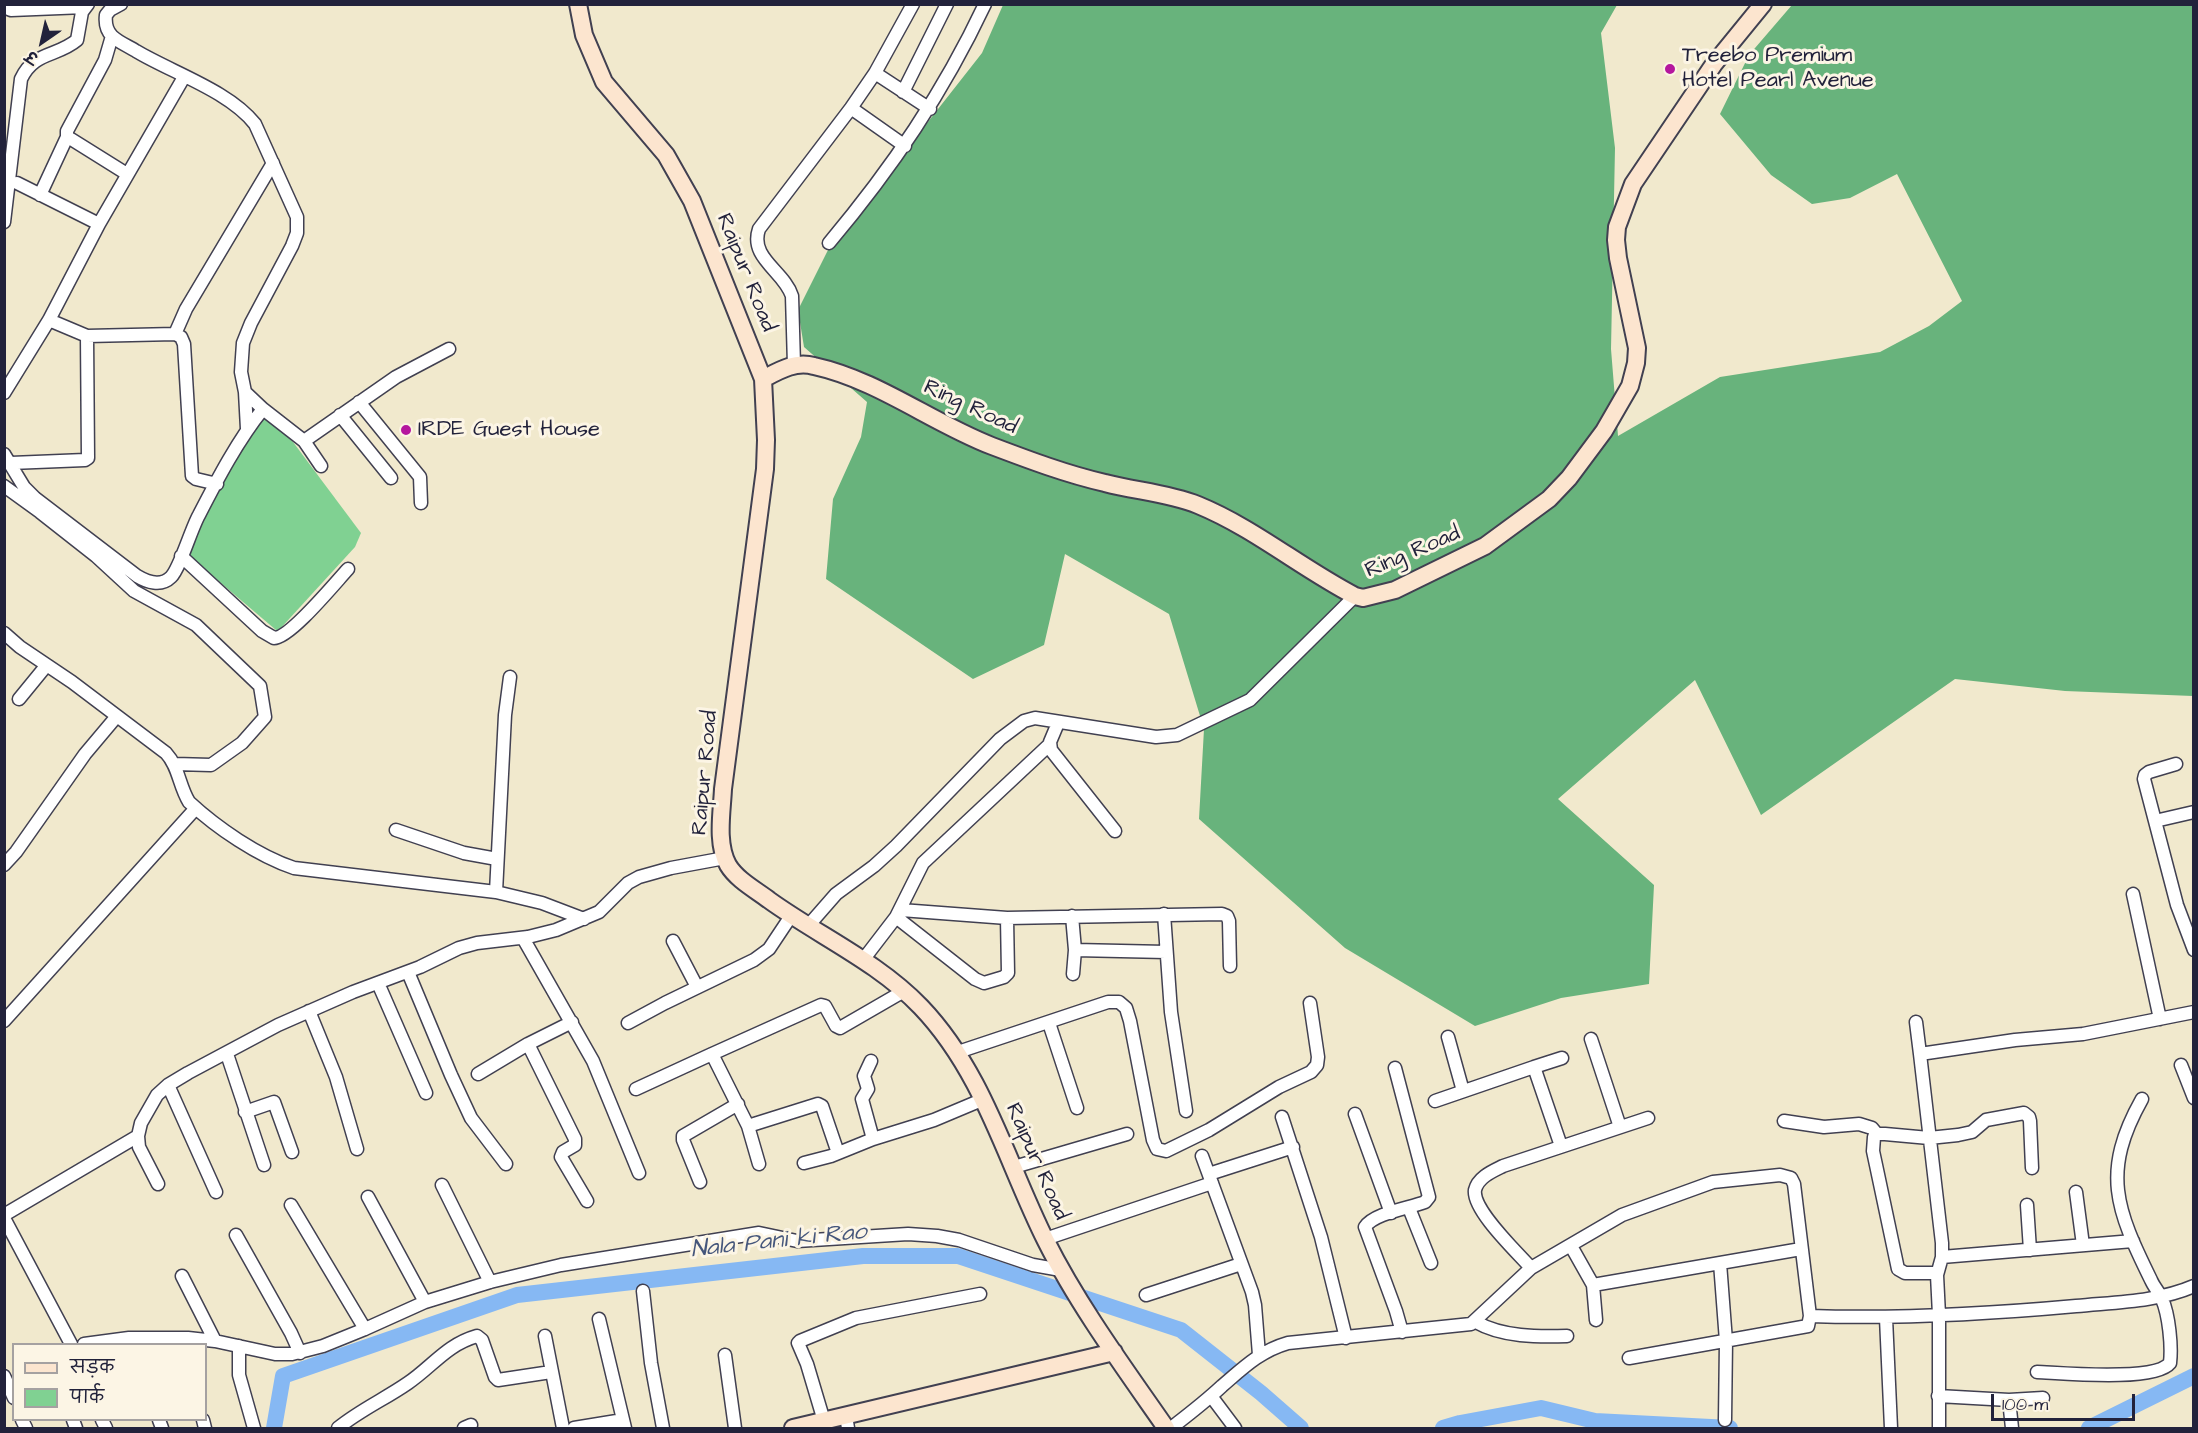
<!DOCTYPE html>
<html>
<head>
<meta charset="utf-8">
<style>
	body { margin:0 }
	#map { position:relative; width:2198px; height:1433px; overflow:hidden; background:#f1e9cd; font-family:"Architects Daughter","Playpen Sans Deva",sans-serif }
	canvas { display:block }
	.frame { position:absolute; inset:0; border:6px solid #22223b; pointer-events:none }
	.legend { position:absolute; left:12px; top:1343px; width:195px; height:78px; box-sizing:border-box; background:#fcf5e5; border:2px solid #a5a1a1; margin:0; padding:8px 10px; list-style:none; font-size:18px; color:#22223b }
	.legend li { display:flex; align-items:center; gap:12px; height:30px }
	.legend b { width:30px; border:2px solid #a5a1a1 }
	.north { position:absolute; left:12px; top:12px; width:60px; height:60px; -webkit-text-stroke:4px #fcf5e5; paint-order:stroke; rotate:214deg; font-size:16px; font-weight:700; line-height:24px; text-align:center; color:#22223b }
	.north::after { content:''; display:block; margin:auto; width:21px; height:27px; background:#22223b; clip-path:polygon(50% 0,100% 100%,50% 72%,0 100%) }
	.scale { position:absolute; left:1991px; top:1394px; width:144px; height:27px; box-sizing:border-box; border:3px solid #22223b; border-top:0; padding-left:8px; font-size:18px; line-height:21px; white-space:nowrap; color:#22223b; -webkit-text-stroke:4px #fcf5e5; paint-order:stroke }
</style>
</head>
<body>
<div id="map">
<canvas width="2198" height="1433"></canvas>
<div class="frame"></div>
<ul class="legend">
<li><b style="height:8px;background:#fce5cf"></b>सड़क</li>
<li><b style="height:16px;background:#80d192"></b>पार्क</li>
</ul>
<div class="north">उ</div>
<div class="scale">100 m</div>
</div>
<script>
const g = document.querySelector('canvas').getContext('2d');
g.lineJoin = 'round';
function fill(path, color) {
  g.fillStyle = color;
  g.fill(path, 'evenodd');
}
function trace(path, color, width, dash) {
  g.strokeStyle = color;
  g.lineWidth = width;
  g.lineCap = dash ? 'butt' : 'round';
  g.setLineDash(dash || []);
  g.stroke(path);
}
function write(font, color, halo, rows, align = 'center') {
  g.font = font + ' "Architects Daughter",sans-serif';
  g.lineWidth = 6;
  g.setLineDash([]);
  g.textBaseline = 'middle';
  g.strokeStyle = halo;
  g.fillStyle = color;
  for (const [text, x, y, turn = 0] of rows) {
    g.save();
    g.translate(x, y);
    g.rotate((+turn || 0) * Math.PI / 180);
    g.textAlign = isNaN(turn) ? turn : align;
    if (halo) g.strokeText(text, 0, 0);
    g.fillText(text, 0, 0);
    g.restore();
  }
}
fill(new Path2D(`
	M266 416 293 442 361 533 355 547 279 630H276L189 556 188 546 254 426Z`), '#80d192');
fill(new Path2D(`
	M1003 5H1617L1601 33 1615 148 1611 349 1618 436 1720 377 1880 352 1929 326 1962 301 1897 174 1850 198 1812 204 1771 175 1720 114 1749 55 1792 5H2193V696L2065 691 1955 679 1761 815 1695 680 1558 799 1654 885 1649 984 1561 998 1475 1026 1345 948 1199 819 1204 729 1169 614 1065 554 1044 645 973 679 826 579 833 499 861 437 867 402 804 347 798 310 829 248 982 53Z`), '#68b37c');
trace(new Path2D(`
	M274 1428 283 1376 517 1295 863 1256H958L1181 1330 1261 1393 1301 1428
	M1443 1428 1460 1423 1541 1408 1595 1421 1730 1428
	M2089 1428 2194 1376`), '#86b8f3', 16);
const street = new Path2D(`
	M4 7 11 10 85 7
	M112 36 105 60 67 131V137L71 139 127 174
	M875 73 930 109
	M903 92 947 4
	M851 108 905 146
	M17 183 99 224
	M40 195 67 137
	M4 222 21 79C34 51 57 57 77 40L82 12 88 4
	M829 243C892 168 943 93 985 4
	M49 320 87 336 175 334 181 337 184 344 192 476 196 479 217 484
	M175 334 186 309 273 163
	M794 365 792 296C784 271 749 258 759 229L851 108 875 73 913 4
	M245 392 247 429
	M4 393 49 320 99 224 184 77
	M359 402 420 477 421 503
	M263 409 304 441 321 466
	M340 415 391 478
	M304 441 396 377 449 349
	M4 454 24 487 35 498 137 576C147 582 161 587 171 577 180 568 191 529 199 515 218 478 238 440 263 409L245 392 241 372 243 343 251 323 292 246 297 233V217L255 124C229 91 173 73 136 51 128 46 118 42 112 36 106 30 105 23 106 15L110 10 121 4
	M11 463 85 460 88 458 87 336
	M4 486 40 512 96 556 134 591 196 625 260 686 265 717 242 743 211 765 175 764
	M181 556 262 631 274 638C290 638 335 583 348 569
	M4 633 20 647 72 682 166 753C179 767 179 786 189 802 217 828 258 856 294 868L496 892 542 903 584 919
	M19 699 46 666
	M1058 723 1050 742 1051 750 1115 831
	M2176 764 2149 772 2145 775 2144 779 2177 905 2194 950
	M2155 821 2194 812
	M396 830 464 853 497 859
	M4 865 16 852 85 754 117 716
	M496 892 505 715 510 677
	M2133 894 2160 1019
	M901 910 1007 918
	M1164 914 1171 1012 1186 1111
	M1072 916 1075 950 1073 974
	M896 917 975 979 984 983 1004 977 1008 973 1007 918 1222 914 1227 916 1229 921 1230 966
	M808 926 836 894 874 866 896 846 1000 739 1024 721 1035 718 1156 737 1177 735 1250 700 1355 596
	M523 938 593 1061 639 1173
	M673 941 697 987
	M1075 950 1166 952
	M863 960 896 917 923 863 1049 745
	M408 972 451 1075 471 1118 506 1164
	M378 983 426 1093
	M309 1011 336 1077 357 1149
	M4 1021 196 808
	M1916 1022 1920 1054
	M628 1023 665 1003 754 960 769 949 791 916
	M1049 1023 1077 1108
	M1448 1037 1463 1091
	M1591 1039 1620 1127
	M528 1044 575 1139V1145L563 1152 561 1157 587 1201
	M958 1052 1108 1002H1119L1126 1008 1130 1021 1153 1140 1157 1149 1166 1151 1209 1130 1279 1087 1311 1072 1317 1065 1318 1057 1310 1003
	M227 1054 264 1165
	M871 1061 864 1076 868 1089 862 1099 873 1139 934 1120 984 1099
	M2181 1065 2194 1098
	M1534 1067 1562 1058
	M1395 1068 1429 1197 1425 1202C1410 1208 1374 1213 1365 1227L1396 1311 1402 1332
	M478 1074 528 1044 572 1022
	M168 1085 216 1192
	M636 1089 712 1054
	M1435 1101 1534 1067 1561 1146
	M245 1112 274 1102 292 1152
	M1355 1114 1391 1213
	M1282 1117 1321 1237 1346 1338
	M1784 1121 1824 1127 1859 1124 1872 1128 1877 1134
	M748 1126 712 1054 821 1005 825 1006 836 1026 840 1028 904 991
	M1202 1156 1252 1292 1255 1305 1259 1355
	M804 1163 831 1156 873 1139
	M759 1164 748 1126 818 1104 822 1106 838 1153
	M1014 1167 1127 1134
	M1209 1174 1293 1147
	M700 1182 683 1140V1136L738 1104
	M158 1184 139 1147 138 1136 141 1123 157 1095 168 1085 188 1073 278 1025 353 992 420 967 459 948 477 943 528 937 556 930 599 912 628 883 639 877 671 868 725 858
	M442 1185 490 1282
	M2076 1192 2083 1245
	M368 1197 425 1302
	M291 1205 365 1329
	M2027 1205 2030 1250
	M1409 1208 1431 1263
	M4 1215 138 1136
	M4 1218 71 1344
	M236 1235 291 1333 300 1353
	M1045 1239 1212 1183
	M1571 1246 1593 1285 1596 1320
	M1942 1257 2133 1241
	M1720 1263 1726 1341 1725 1420
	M1531 1268C1518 1253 1472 1210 1475 1190 1478 1177 1493 1171 1503 1166L1648 1118
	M1937 1273H1905L1898 1269 1876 1165 1873 1151 1874 1137 1877 1134H1885L1929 1138 1958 1135 1972 1132 1986 1120 2024 1113 2029 1117 2030 1121 2032 1168
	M182 1276 215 1341
	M1593 1285 1801 1249
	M643 1291 651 1363 663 1428
	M1146 1295 1241 1264
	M1810 1316C1898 1319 1988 1314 2076 1306 2116 1302 2157 1302 2194 1286
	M1886 1318 1891 1428
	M599 1319 625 1428
	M1476 1322C1502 1337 1538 1337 1567 1336
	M545 1336 563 1428
	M84 1344 129 1338H188L215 1341 275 1354H292L323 1346 365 1329 425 1302 490 1282 561 1265 759 1233 797 1241 908 1234 937 1236 959 1240 1033 1265 1061 1270
	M239 1346V1375L254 1428
	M725 1355 735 1428
	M2037 1372C2062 1373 2155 1382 2170 1363 2172 1346 2169 1315 2162 1299 2159 1292 2154 1287 2151 1280 2116 1209 2101 1172 2142 1099
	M4 1376 14 1398
	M1211 1396 1235 1428
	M1938 1396 2009 1400
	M846 1416 848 1428
	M22 1420 26 1428
	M73 1420 76 1428
	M102 1420 106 1428
	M159 1420 162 1428
	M203 1420 205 1428
	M824 1421 807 1364 798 1343 800 1341 856 1318 980 1294
	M338 1428C360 1410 385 1399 408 1383 433 1366 446 1345 477 1336L482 1340 495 1377 498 1380 551 1372
	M464 1428 471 1425
	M574 1428 623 1420
	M1171 1428C1188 1415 1206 1401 1222 1386 1243 1368 1260 1351 1288 1343L1471 1324 1531 1268 1622 1215 1713 1182 1780 1175 1791 1178 1794 1184 1810 1316 1808 1326 1629 1358
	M1939 1428V1315L1937 1275 1942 1257V1243L1920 1054 2015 1040 2083 1034 2194 1012
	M2012 1428 2009 1400 2043 1398`);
const secondary = new Path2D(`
	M578 4 584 35 604 82 666 155 692 201 763 379 766 440 765 469 723 789C722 812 716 843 728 865 737 880 756 890 769 900 819 936 878 962 921 1007 984 1073 1006 1161 1046 1241 1078 1305 1125 1369 1166 1428
	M763 379C780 370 795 361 814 366 878 380 932 423 992 446 1029 460 1066 474 1105 483 1135 491 1168 493 1198 505 1254 528 1301 568 1355 596L1363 598 1395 590 1485 546 1549 499 1569 478 1604 431 1630 386 1636 363 1637 348 1618 258 1616 240 1617 227 1633 184 1714 64 1763 4
	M793 1428 1114 1352`);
trace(street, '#414051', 15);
trace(secondary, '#414051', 20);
trace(street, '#fff', 12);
trace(secondary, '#fce5cf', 16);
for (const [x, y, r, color] of [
	[1670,69,6,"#b5179e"],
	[406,430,6,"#b5179e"]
]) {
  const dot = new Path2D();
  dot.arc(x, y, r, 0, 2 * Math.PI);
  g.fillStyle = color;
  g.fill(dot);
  trace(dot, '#fcf5e5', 2);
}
write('22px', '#22223b', '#fcf5e5', [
	["Treebo Premium",1682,56],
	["Hotel Pearl Avenue",1682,81],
	["IRDE Guest House",418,430]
], 'left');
write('22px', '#22223b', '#fcf5e5', [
	["Raipur Road",745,273,68],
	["Ring Road",970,408,25],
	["Ring Road",1413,553,-23],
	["Raipur Road",706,773,-85],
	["Raipur Road",1036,1162,66]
]);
write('italic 24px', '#45567b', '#fcf5e5', [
	["Nala Pani ki Rao",779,1242,-6]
]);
</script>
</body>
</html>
